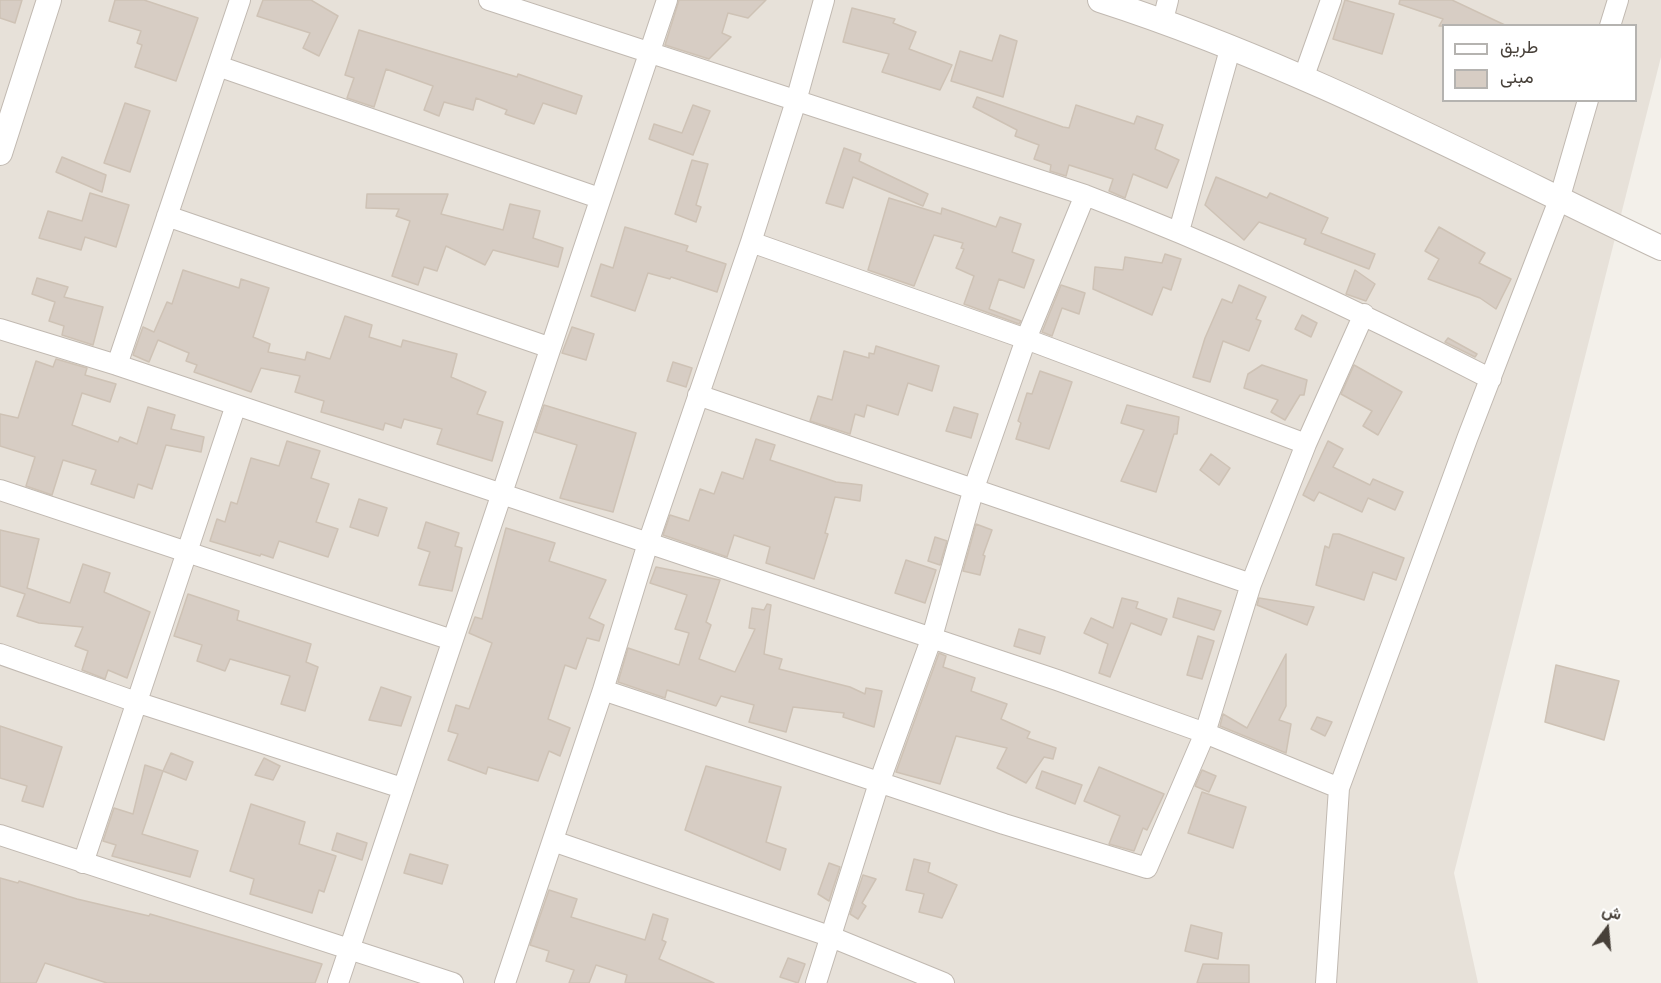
<!DOCTYPE html>
<html>
<head>
<meta charset="utf-8">
<style>
	body { margin:0 }
	#map { position:relative; width:1661px; height:983px; overflow:hidden; background:#f3f0ea; font-family:Lato,Vazirmatn,sans-serif }
	canvas { display:block }
	.legend { position:absolute; left:1442px; top:24px; width:195px; height:78px; box-sizing:border-box; background:#fff; border:2px solid #b5b3b0; margin:0; padding:8px 10px; list-style:none; font-size:18px; color:#474039 }
	.legend li { display:flex; align-items:center; gap:12px; height:30px }
	.legend b { width:30px; border:2px solid #b5b3b0 }
	.north { position:absolute; left:1577px; top:899px; width:60px; height:60px; -webkit-text-stroke:4px #fff; paint-order:stroke; rotate:16deg; font-size:16px; font-weight:700; line-height:24px; text-align:center; color:#474039 }
	.north::after { content:''; display:block; margin:auto; width:21px; height:27px; background:#474039; clip-path:polygon(50% 0,100% 100%,50% 72%,0 100%) }
</style>
</head>
<body>
<div id="map">
<canvas width="1661" height="983"></canvas>
<ul class="legend">
<li><b style="height:8px;background:#fff"></b>طريق</li>
<li><b style="height:16px;background:#d7cdc4"></b>مبنى</li>
</ul>
<div class="north">ش</div>
</div>
<script>
const g = document.querySelector('canvas').getContext('2d');
g.lineJoin = 'round';
function fill(path, color) {
  g.fillStyle = color;
  g.fill(path, 'evenodd');
}
function trace(path, color, width, dash) {
  g.strokeStyle = color;
  g.lineWidth = width;
  g.lineCap = dash ? 'butt' : 'round';
  g.setLineDash(dash || []);
  g.stroke(path);
}
fill(new Path2D(`
	M0 0H1661V57L1454 873 1478 983H0ZM1444 26H1636V100H1444Z`), '#e7e1d9');
const building = new Path2D(`
	M0 0H22L15 23 0 18Z
	M115 0H144L198 18 176 81 135 67 142 45 137 43 141 31 109 21Z
	M263 0H311L338 16 319 56 303 48 310 33 257 16Z
	M679 0H766L748 18 728 13 722 33 731 37 709 59 665 45Z
	M1345 0 1394 14 1382 54 1333 39Z
	M1400 0H1452L1507 26H1439L1443 19 1399 4Z
	M852 8 895 19 893 23 916 32 909 49 952 65 940 90 882 72 889 54 843 42Z
	M359 30 517 77 518 74 582 96 576 114 543 103 534 124 505 114 507 110 476 98 473 110 444 102 439 116 424 110 433 86 386 69 374 107 347 98 354 78 345 75Z
	M1000 35 1017 41 1003 97 951 81 960 51 992 61Z
	M977 97 1063 127 1069 128 1076 105 1134 124 1137 116 1163 125 1155 149 1179 160 1167 188 1133 174 1125 198 1109 191 1113 179 1069 165 1066 176 1050 171 1051 165 1034 159 1039 145 1015 136 1017 130 973 107Z
	M125 103 150 111 130 172 104 163Z
	M693 105 710 111 693 155 649 139 654 124 682 133Z
	M844 148 861 154 859 161 928 194 923 206 853 177 843 208 826 203Z
	M62 157 106 175 102 192 56 172Z
	M692 160 708 164 696 205 701 207 696 222 675 214Z
	M1216 177 1267 198 1270 193 1328 218 1321 233 1375 254 1369 269 1304 244 1306 239 1259 222 1244 240 1205 205Z
	M90 193 129 205 116 247 85 237 81 250 39 238 48 211 82 221Z
	M367 194H448L441 214 503 230 510 204 540 211 533 238 563 248 558 267 493 250 485 265 446 246 437 271 424 267 418 285 392 276 410 221 396 216 399 209 366 208Z
	M889 198 941 214 942 208 996 227 1000 217 1021 224 1012 252 1034 260 1024 288 999 279 989 309 1021 321 1019 324 964 304 974 276 956 268 964 249 961 248 963 243 934 235 914 286 868 270Z
	M625 227 688 246 686 251 726 264 717 292 671 277 670 279 648 273 635 311 591 296 601 264 613 268Z
	M1439 227 1485 253 1479 263 1511 279 1496 309 1480 298 1428 279 1439 259 1425 251Z
	M1165 254 1181 259 1171 290 1163 287 1152 315 1093 289 1095 267 1123 270 1125 257 1162 263Z
	M183 270 239 288 241 279 269 288 253 337 270 344 268 352 305 360 307 352 330 359 345 316 372 325 369 337 401 347 403 340 457 354 451 377 486 392 477 414 503 422 492 461 437 444 442 429 404 419 401 428 385 423 383 430 321 412 324 401 295 392 300 376 261 368 251 392 194 372 197 365 186 361 189 353 158 340 149 362 133 355 143 327 154 332 167 302 172 304Z
	M1355 270 1375 284 1366 301 1346 294Z
	M37 278 68 287 64 297 103 307 93 345 62 335 64 326 49 321 55 302 32 294Z
	M1061 285 1085 293 1079 314 1062 308 1052 336 1042 332Z
	M1239 285 1266 297 1256 319 1261 321 1249 351 1223 341 1210 382 1193 377 1205 338 1222 299 1232 303Z
	M1302 315 1317 323 1311 337 1295 329Z
	M572 327 594 334 586 360 562 353Z
	M1448 338 1477 354 1475 357 1445 342Z
	M876 346 939 366 932 391 908 383 898 415 867 405 864 417 855 414 850 434 810 421 818 396 832 400 844 351 869 358V353L874 354Z
	M56 359 87 368 85 375 116 384 110 402 82 393 72 425 118 442 120 437 137 444 148 407 175 415 171 429 204 437 201 452 166 445 152 489 138 484 134 498 91 484 96 470 63 460 52 495 26 486 35 457 0 446V414L18 418 36 361 53 367Z
	M673 362 692 368 686 387 667 381Z
	M1262 365 1307 380 1304 395H1300L1285 420 1271 412 1278 400 1244 388 1248 374Z
	M1354 365 1402 392 1378 435 1363 426 1372 411 1341 394Z
	M1040 371 1072 382 1049 449 1016 439 1021 423 1018 421 1027 393 1032 394Z
	M544 405 636 433 613 512 560 498 577 445 535 432Z
	M1127 405 1179 417 1177 434H1174L1156 492 1121 481 1144 430 1121 423Z
	M954 407 978 414 971 438 946 431Z
	M756 439 775 445 770 460 836 482 862 485 860 501 835 497 825 533 828 534 814 579 766 563 770 547 734 535 727 557 663 535 670 515 689 521 700 489 714 494 722 472 743 479Z
	M287 441 320 451 311 478 329 484 316 522 338 529 328 557 279 541 273 558 261 554 260 556 210 541 217 519 225 522 231 502 237 504 251 458 279 466Z
	M1328 441 1343 449 1333 467 1370 485 1373 479 1403 492 1395 510 1368 498 1362 512 1319 492 1314 501 1303 495Z
	M1211 454 1230 468 1219 485 1200 470Z
	M359 499 387 508 378 536 350 527Z
	M426 522 459 533 455 546 462 548 452 591 419 585 430 552 418 548Z
	M976 524 992 530 983 555 985 556 980 575 963 571Z
	M506 528 555 543 549 561 606 580 589 618 604 625 599 641 587 638 576 669 565 665 548 719 570 728 560 756 549 751 538 781 488 767 486 774 448 760 458 734 448 731 456 705 469 709 492 643 469 633 475 617 482 619Z
	M0 530 39 539 27 588 70 603 83 564 110 573 104 592 150 612 127 678 108 670 105 679 82 670 88 651 75 646 83 627 39 623 17 616 25 594 0 586Z
	M1333 534H1339L1404 558 1396 580 1373 572 1364 600 1316 585 1325 546 1329 548Z
	M935 537 947 541 940 565 928 561Z
	M906 560 936 570 925 603 895 593Z
	M656 567 720 580 706 622 711 625 699 659 735 672 755 629 749 628 752 608 764 610 767 604 771 605 764 654 782 659 779 669 850 687 865 694 866 688 882 691 874 727 843 717 844 713 793 707 786 732 749 722 754 705 721 696 716 706 667 690 665 698 618 682 628 648 679 665 689 633 675 629 687 595 650 583Z
	M188 594 239 611 237 620 311 644 306 662 318 667 305 711 281 704 290 676 230 659 225 671 197 661 202 645 174 636Z
	M1122 598 1138 602 1136 608 1167 619 1161 635 1131 623 1110 677 1099 673 1108 644 1084 633 1091 618 1113 628Z
	M1178 598 1221 611 1214 630 1173 617Z
	M1259 598 1314 607 1307 625 1257 605Z
	M1019 629 1045 637 1040 654 1014 646Z
	M1198 636 1214 641 1202 679 1187 675Z
	M939 653 946 656 943 667 975 678 971 691 1007 704 1001 719 1030 732 1027 738 1056 748 1053 759 1044 757 1026 783 997 768 1007 748 956 736 940 784 896 772Z
	M1286 654V706L1279 720 1291 724 1286 753 1220 726 1223 714 1247 728Z
	M1556 665 1619 681 1604 740 1545 722Z
	M381 687 411 697 401 726 369 720Z
	M1317 717 1332 722 1325 736 1311 729Z
	M0 726 62 747 43 807 22 801 27 786 0 778Z
	M171 753 193 762 186 780 163 771Z
	M264 758 280 766 273 780 255 775Z
	M145 765 163 771 142 834 198 851 190 877 112 856 116 845 103 841 114 808 133 814Z
	M706 766 781 787 766 842 786 849 780 870 685 830Z
	M1099 767 1164 794 1147 830 1143 828 1134 851 1109 844 1120 816 1084 801Z
	M1202 770 1216 776 1209 792 1195 786Z
	M1042 771 1082 785 1075 804 1036 788Z
	M1202 792 1246 807 1233 848 1188 833Z
	M251 804 305 822 299 844 336 856 324 892 319 890 312 913 250 894 254 879 230 871Z
	M337 833 367 843 362 860 332 850Z
	M410 854 448 865 442 884 404 873Z
	M914 859 930 863 928 872 957 885 942 918 919 912 924 894 906 890Z
	M829 863 840 867 829 901 818 894Z
	M863 875 876 879 862 903 866 906 858 919 850 914Z
	M0 878 18 883 19 881 77 899 149 916 150 914 322 964 315 983H107L45 963 36 983H0Z
	M549 890 577 899 571 917 645 940 653 914 668 919 662 940 666 942 659 959 714 983H625L627 975 596 965 589 983H569L574 970 546 961 549 951 530 945Z
	M1191 925 1222 933 1218 959 1185 951Z
	M788 958 805 964 798 983 780 977Z
	M1203 964 1249 965V983H1197Z`);
fill(building, '#d7cdc4');
trace(building, '#cec2b5', 1.5);
const minor = new Path2D(`
	M489 0 1085 195C1224 248 1359 311 1491 379
	M1163 20 1168 0
	M1610 26 1618 0
	M218 66 599 198
	M1304 76 1331 0
	M167 216 548 347
	M1179 231 1231 46
	M751 242 1026 339 1306 444
	M0 329 117 365 1057 680 1205 733 1339 788 1467 439 1559 200 1588 100
	M117 365 240 0
	M698 395 1251 584
	M0 490 452 640
	M0 654 136 702 402 788
	M603 690 1004 824 1147 868 1205 733 1251 584 1306 444 1364 314
	M0 835 453 983
	M553 841 829 936 944 983
	M83 863 236 405
	M338 983 667 0
	M505 983 603 690 648 543 751 242 796 101 824 0
	M816 983 879 783 932 637 974 488 1026 339 1085 195
	M1326 983 1339 788`);
const tertiary = new Path2D(`
	M1100 0C1296 63 1476 160 1661 248
	M0 153 49 0`);
trace(minor, '#c1b9b1', 22);
trace(tertiary, '#c1b9b1', 26);
trace(minor, '#fff', 20);
trace(tertiary, '#fff', 24);
</script>
</body>
</html>
